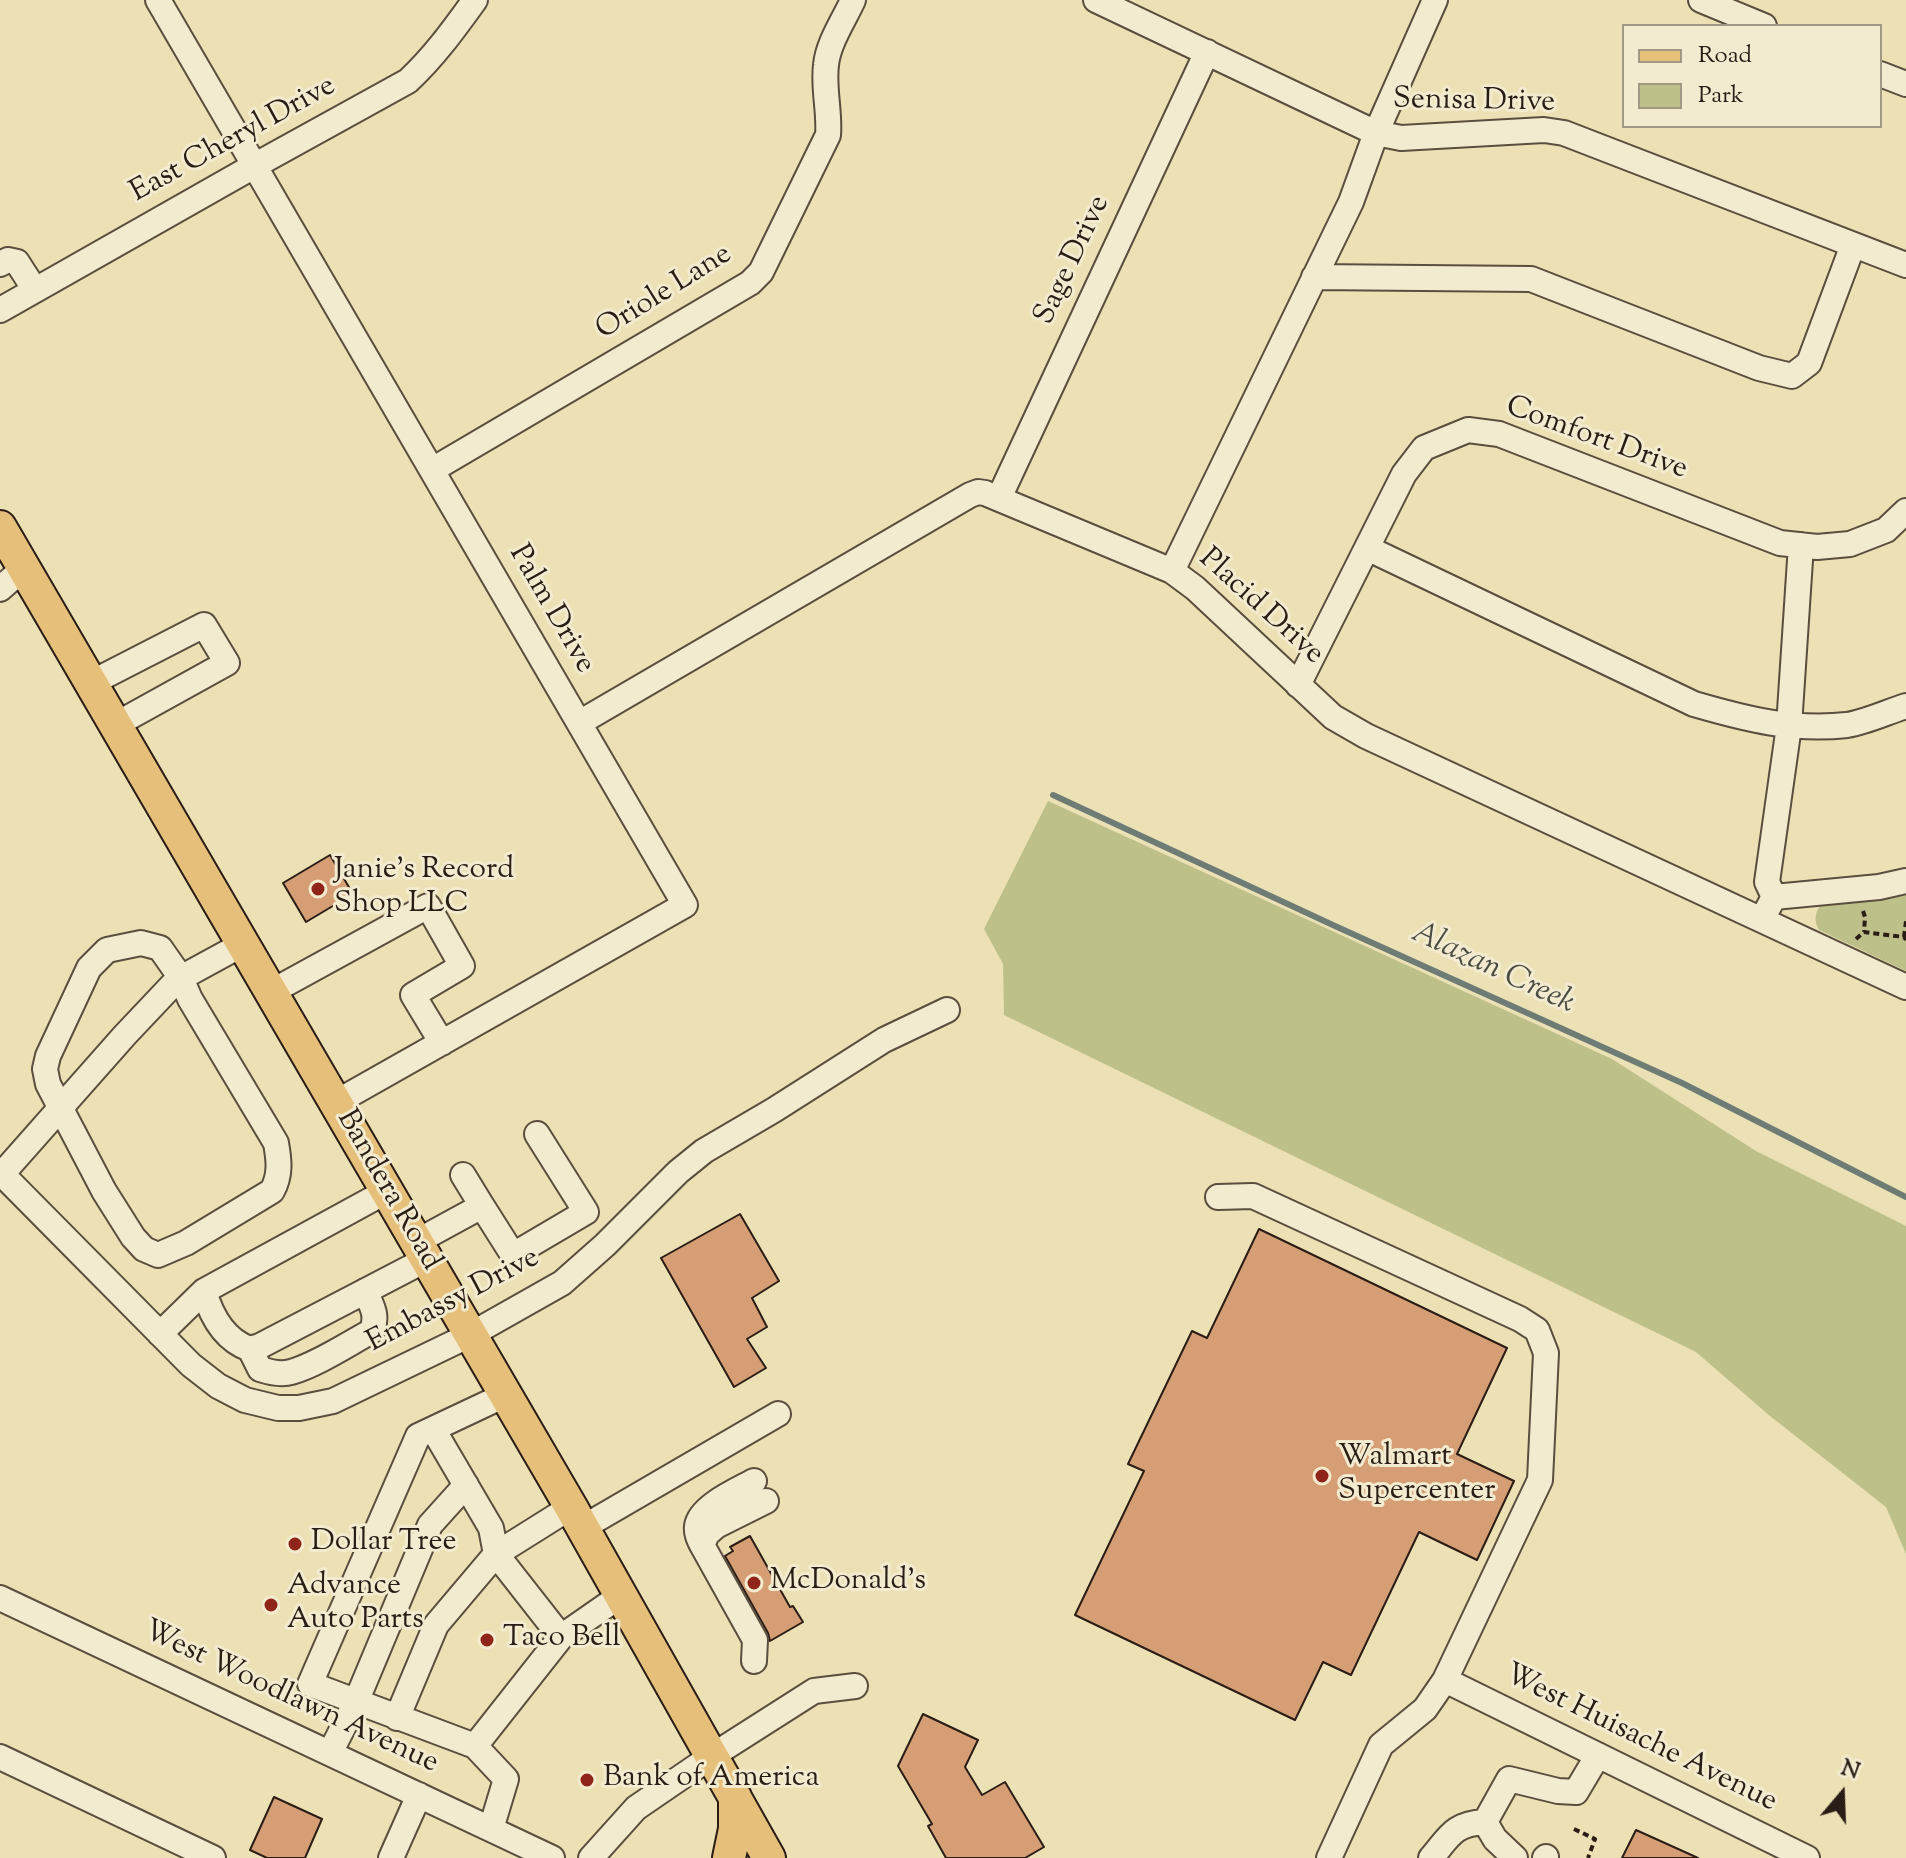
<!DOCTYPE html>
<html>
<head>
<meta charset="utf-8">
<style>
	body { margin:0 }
	#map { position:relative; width:1906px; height:1858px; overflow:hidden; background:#ece0b5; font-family:"Sorts Mill Goudy",serif }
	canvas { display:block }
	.legend { position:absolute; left:1622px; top:24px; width:260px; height:104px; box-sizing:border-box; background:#f3ebcf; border:2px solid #a29985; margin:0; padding:10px 14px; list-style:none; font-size:24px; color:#291d16 }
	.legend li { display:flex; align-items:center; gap:16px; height:40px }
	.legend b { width:40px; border:2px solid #a29985 }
	.north { position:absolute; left:1802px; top:1754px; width:80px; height:80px; -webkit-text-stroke:6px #f3ebcf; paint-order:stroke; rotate:19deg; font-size:22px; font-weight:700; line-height:32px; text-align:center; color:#291d16 }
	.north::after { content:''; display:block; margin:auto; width:28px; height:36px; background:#291d16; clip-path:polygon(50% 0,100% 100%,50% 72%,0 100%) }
</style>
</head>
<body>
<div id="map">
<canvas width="1906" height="1858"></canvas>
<ul class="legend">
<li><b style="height:10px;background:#e6c07a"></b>Road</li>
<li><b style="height:22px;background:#bec089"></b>Park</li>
</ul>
<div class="north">N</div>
</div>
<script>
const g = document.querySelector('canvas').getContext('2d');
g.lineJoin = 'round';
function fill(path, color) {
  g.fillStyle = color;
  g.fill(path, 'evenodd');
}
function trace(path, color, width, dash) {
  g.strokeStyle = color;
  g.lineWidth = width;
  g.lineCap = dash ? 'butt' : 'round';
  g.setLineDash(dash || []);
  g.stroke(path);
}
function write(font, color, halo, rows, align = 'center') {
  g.font = font + ' "Sorts Mill Goudy",serif';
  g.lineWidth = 6;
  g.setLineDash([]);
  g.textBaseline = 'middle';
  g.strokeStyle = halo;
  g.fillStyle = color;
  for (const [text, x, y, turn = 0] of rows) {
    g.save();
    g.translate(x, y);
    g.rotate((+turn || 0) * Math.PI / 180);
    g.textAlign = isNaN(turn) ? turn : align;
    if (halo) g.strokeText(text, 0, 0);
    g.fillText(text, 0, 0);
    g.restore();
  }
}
fill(new Path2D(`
	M1048 801 1612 1059 1756 1151 1906 1226V1554L1886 1507 1770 1416 1696 1352 1004 1015 1003 964 984 929Z
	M1906 893V971L1819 930C1814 921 1814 912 1822 904Z`), '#bec089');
trace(new Path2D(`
	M1053 795 1335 926 1682 1083 1906 1197`), '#6d7c75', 6);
const building = new Path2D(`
	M330 855 353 894 306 922 283 883Z
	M740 1214 779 1281 752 1298 767 1327 747 1339 766 1368 734 1387 661 1258Z
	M1259 1229 1507 1348 1457 1454 1514 1481 1477 1560 1419 1532 1351 1675 1323 1662 1295 1720 1075 1615 1144 1471 1128 1464 1192 1331 1207 1338Z
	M750 1536 790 1607 793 1606 803 1622 770 1641 768 1633 725 1556 733 1551 730 1547Z
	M923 1714 978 1740 965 1767 982 1795 1005 1782 1044 1847 1025 1858H946L928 1826 932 1824 898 1766Z
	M274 1797 322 1819 305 1858H267L250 1850Z
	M1636 1830 1698 1858H1622Z`);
fill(building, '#d59e74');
trace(building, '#291d16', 2);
const minor = new Path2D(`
	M158 0 685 905 335 1103
	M1096 0 1376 133 1401 138 1544 130 1564 133 1906 265
	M1701 0 1764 26
	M1880 74 1906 84
	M0 264 8 260 17 262 35 290
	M1314 277 1531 279 1759 368 1792 376 1809 363 1853 245
	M0 310 254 166 408 81C434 57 454 29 475 0
	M432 470 750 283 761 272 828 135C830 112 823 88 826 65 828 43 844 20 853 0
	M999 498 1207 52
	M1367 548 1694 704C1746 719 1792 731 1847 725 1866 722 1887 712 1906 706
	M1172 571 1351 202 1376 133 1435 0
	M0 589 24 568
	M91 683 204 625 227 663 115 725
	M1298 685 1404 474 1424 448 1468 430 1499 434 1780 543 1817 547 1850 544 1886 530 1906 511
	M579 723 970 495 978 492 985 493 1172 571 1195 588 1333 717 1366 736 1906 987
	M1774 897 1767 882 1789 726 1801 545
	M1767 910 1774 897 1879 887 1906 881
	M141 943 160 948 181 978 190 999 276 1143C279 1160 281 1175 272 1191L186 1243 158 1255 144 1249 133 1237 104 1191 48 1084 45 1069 48 1056 89 968 107 950Z
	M271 992 428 906 462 966 413 995 442 1043
	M0 1172 191 1365 218 1386 245 1400 278 1408H299L333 1401 470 1335 562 1283 605 1245 678 1172 704 1151 774 1110 884 1040 947 1010
	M2 1174 125 1035 177 980 243 944
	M463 1175 482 1206
	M1218 1197 1253 1196 1520 1319 1537 1330 1546 1353 1540 1480 1445 1680 1425 1709 1381 1745 1329 1858
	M416 1242 482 1206 513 1255 586 1212 537 1134
	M204 1291C211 1315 224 1340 250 1349L260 1369C269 1372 281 1375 291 1372 316 1365 348 1344 372 1331 378 1315 372 1306 365 1291
	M160 1334 204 1291 387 1191
	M250 1349 260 1346 427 1259
	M582 1528 778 1414
	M702 1545C699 1539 696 1533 697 1526 700 1506 738 1490 754 1481
	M0 1598 552 1858
	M561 1637 496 1554 571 1507
	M754 1661 755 1640 702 1545 707 1534 716 1526 766 1501
	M1445 1680 1807 1858
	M397 1718 436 1625 496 1554 491 1528 433 1429
	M475 1746 561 1637 620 1596
	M330 1753 356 1702 430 1525 466 1485
	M0 1757 213 1858
	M1485 1822 1495 1839 1515 1858
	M491 1829 506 1779 475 1746 310 1684 418 1436 505 1395
	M391 1858 419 1795
	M591 1858 636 1808 712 1756 814 1691 855 1686
	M1431 1858C1450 1836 1453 1824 1485 1822L1509 1779 1558 1791 1576 1792 1598 1755
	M1545 1858 1546 1857`);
const major = new Path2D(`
	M0 527 571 1507 769 1858
	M729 1858 735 1829V1797`);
trace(minor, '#5a4e3e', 28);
trace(major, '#291d16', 36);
trace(new Path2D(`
	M1863 911 1865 917 1864 932
	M1904 937 1906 921
	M1856 939 1864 932 1904 937 1906 940
	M1574 1829 1595 1839 1588 1858`), '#291d16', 4, [6, 4]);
trace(minor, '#f3ebcf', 24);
trace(major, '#e6c07a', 32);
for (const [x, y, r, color] of [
	[318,889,8,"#8f2418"],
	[1322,1476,8,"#8f2418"],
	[295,1544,8,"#8f2418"],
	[754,1583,8,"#8f2418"],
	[271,1605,8,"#8f2418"],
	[487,1640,8,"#8f2418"],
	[587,1780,8,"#8f2418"]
]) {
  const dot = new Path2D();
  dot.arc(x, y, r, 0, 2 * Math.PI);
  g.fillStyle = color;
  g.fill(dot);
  trace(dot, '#f3ebcf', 3);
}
write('30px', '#291d16', '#f3ebcf', [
	["Senisa Drive",1474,103,1],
	["East Cheryl Drive",234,141,-29],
	["Sage Drive",1074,261,-65],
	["Oriole Lane",665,294,-32],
	["Comfort Drive",1596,440,20],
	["Placid Drive",1260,608,42],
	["Palm Drive",550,610,60],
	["Bandera Road",387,1191,60],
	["Embassy Drive",454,1302,-28],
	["West Woodlawn Avenue",290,1699,25],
	["West Huisache Avenue",1640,1740,26]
]);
write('30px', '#291d16', '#f3ebcf', [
	["Janie's Record",334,872],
	["Shop LLC",334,906],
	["Walmart",1338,1459],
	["Supercenter",1338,1493],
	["Dollar Tree",311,1544],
	["McDonald's",770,1583],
	["Advance",287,1588],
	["Auto Parts",287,1622],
	["Taco Bell",503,1640],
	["Bank of America",603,1780]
], 'left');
write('italic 32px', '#4b4d45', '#f3ebcf', [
	["Alazan Creek",1492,970,25]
]);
</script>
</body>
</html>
